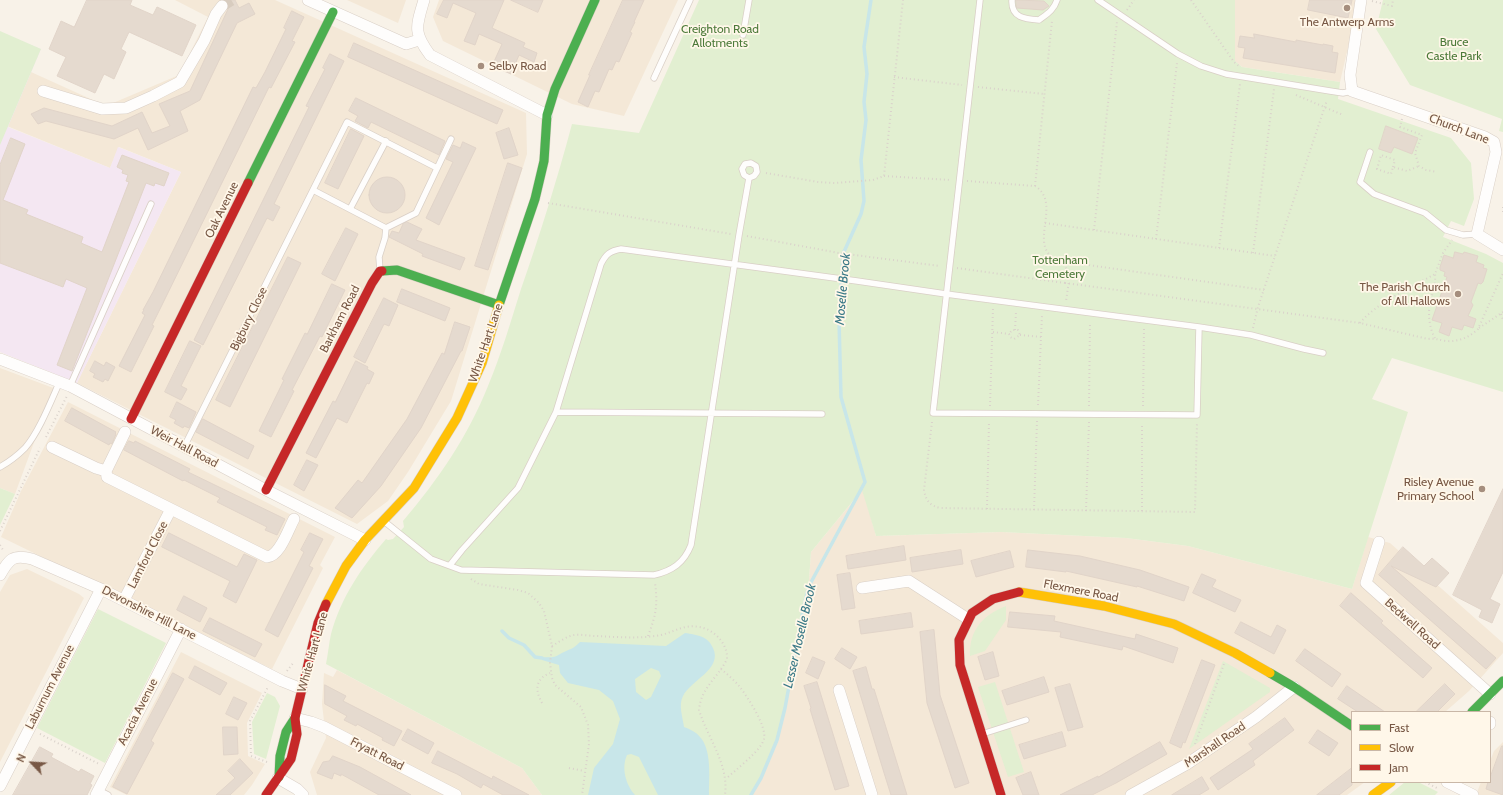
<!DOCTYPE html>
<html>
<head>
<meta charset="utf-8">
<style>
	body { margin:0 }
	#map { position:relative; width:1503px; height:795px; overflow:hidden; background:#f8f2e8; font-family:Cabin,sans-serif }
	canvas { display:block }
	.legend { position:absolute; left:1351px; top:711px; width:140px; height:72px; box-sizing:border-box; background:#fff7e9; border:1px solid #c9b7a7; margin:0; padding:5px 7px; list-style:none; font-size:12px; color:#785845 }
	.legend li { display:flex; align-items:center; gap:8px; height:20px }
	.legend b { width:20px; border:1px solid #c9b7a7 }
	.north { position:absolute; left:12px; top:743px; width:40px; height:40px; -webkit-text-stroke:3px #fff7e9; paint-order:stroke; rotate:295deg; font-size:11px; font-weight:700; line-height:16px; text-align:center; color:#785845 }
	.north::after { content:''; display:block; margin:auto; width:14px; height:18px; background:#785845; clip-path:polygon(50% 0,100% 100%,50% 72%,0 100%) }
</style>
</head>
<body>
<div id="map">
<canvas width="1503" height="795"></canvas>
<ul class="legend">
<li><b style="height:5px;background:#4caf50"></b>Fast</li>
<li><b style="height:5px;background:#ffc107"></b>Slow</li>
<li><b style="height:5px;background:#c62828"></b>Jam</li>
</ul>
<div class="north">N</div>
</div>
<script>
const g = document.querySelector('canvas').getContext('2d');
g.lineJoin = 'round';
function fill(path, color) {
  g.fillStyle = color;
  g.fill(path, 'evenodd');
}
function trace(path, color, width, dash) {
  g.strokeStyle = color;
  g.lineWidth = width;
  g.lineCap = dash ? 'butt' : 'round';
  g.setLineDash(dash || []);
  g.stroke(path);
}
function write(font, color, halo, rows, align = 'center') {
  g.font = font + ' Cabin,sans-serif';
  g.lineWidth = 3.5;
  g.setLineDash([]);
  g.textBaseline = 'middle';
  g.strokeStyle = halo;
  g.fillStyle = color;
  for (const [text, x, y, turn = 0] of rows) {
    g.save();
    g.translate(x, y);
    g.rotate((+turn || 0) * Math.PI / 180);
    g.textAlign = isNaN(turn) ? turn : align;
    if (halo) g.strokeText(text, 0, 0);
    g.fillText(text, 0, 0);
    g.restore();
  }
}
fill(new Path2D(`
	M175 0H275L526 113 527 154 451 401 408 472 388 501 357 524 77 383 181 172 119 147 110 168 7 126 31 72 106 106 179 75 208 17Z
	M347 0H406L398 23Z
	M439 0H678L624 116 572 104 443 41 433 17Z
	M1235 0H1359L1340 82 1242 67 1235 61Z
	M0 368 56 389 43 418 15 494 0 488Z
	M68 402 335 537 320 565 323 568 272 669 1 537 21 491Z
	M863 489 876 536 1001 532 1126 538 1188 546 1352 589 1368 537 1390 543 1503 643V653L1469 691 1445 712H1352V782H1365L1347 795H752L777 740 807 607 811 552Z
	M27 569 79 594 84 598 0 762V592L10 575Z
	M181 652 262 693 247 723 248 756 265 764 252 785 244 795H127L110 787Z
	M337 670 522 768 542 795H317L310 772 326 738 322 704 324 673 333 677Z
	M1503 742V795H1476L1481 782H1490V761L1494 751Z`), '#f4e8d7');
fill(new Path2D(`
	M0 32 41 49 8 127 110 168 118 147 181 172 77 383 0 352Z`), '#f4e7f2');
fill(new Path2D(`
	M699 0H1235V61L1242 67 1340 82 1338 99 1451 138 1471 163 1474 199 1464 226 1451 221 1443 237 1486 254 1503 263V392L1392 358 1372 399 1408 412 1352 589 1188 546 1126 538 1001 532 876 536 862 490 811 552 807 607 777 740 752 795H542L522 768 326 664C328 654 329 643 331 634 341 597 362 567 386 539L388 540 393 539 404 527 403 521C438 480 468 436 488 386 501 355 511 321 521 289 540 234 557 180 572 124L639 133Z
	M1383 0H1503V132L1499 131 1502 119 1410 85 1376 29Z
	M0 31 41 49 0 145Z
	M0 488 15 494 0 525Z
	M1006 606V620L985 651 970 656C969 630 983 615 1006 606Z
	M98 609 166 643 105 763 37 728Z
	M1223 661 1270 688V692L1189 749Z
	M995 682 1024 772 1008 777 978 687Z
	M267 693 275 697 280 706 266 759 254 754 252 722Z
	M1405 782H1418L1438 792 1435 795H1389Z`), '#e2efd1');
fill(new Path2D(`
	M685 633C697 635 708 636 713 648 723 669 691 680 683 696 678 705 683 718 684 727 690 729 696 732 700 737 712 750 709 778 709 795H658L639 757 631 754 627 755C621 768 626 785 635 795H588L594 768 613 744 620 719 613 701 599 690 568 683 560 673 559 665 542 660 543 657C555 658 554 657 564 652 572 648 573 649 580 642L666 646ZM651 668 659 671 661 676 651 697 646 700 636 692 635 679Z`), '#c8e6e9');
trace(new Path2D(`
	M502 631 509 638 524 645 535 657 542 658
	M751 795 761 778 777 740 785 708 804 605 809 586 865 482 841 397 839 320 843 254 861 214 864 201 861 160 866 120 864 102 867 74 864 47 871 0`), '#c8e6e9', 3.5);
const building = new Path2D(`
	M87 0H132L130 5 153 15 157 7 196 25 182 56 129 32 121 49 126 52 114 79 104 74 95 93 57 76 66 57 49 49 61 21 74 27Z
	M225 0H235L239 8 249 3 255 14 237 23 200 100 180 111 188 131 148 150 138 128 114 139 46 121 38 124 31 114 44 108 112 126 142 112 152 133 170 126 159 104 190 91 229 7 228 3Z
	M444 0H504L492 28 525 43 523 47 537 53 534 62 519 55 511 74 492 66 502 44 479 34 475 45 464 41 476 13 453 3 447 18 437 14Z
	M511 0H543L538 12Z
	M623 0H644L634 22H635L630 32 632 33 619 62 616 61 612 70 609 69 599 92 595 91 588 107 578 102 590 75H589Z
	M1016 0 1044 1 1049 6 1043 10 1017 8Z
	M1310 0H1352L1348 18 1308 10Z
	M292 11 304 17 292 41 295 42 271 88 269 87 160 309 152 325 154 326 131 372 119 366 145 315 142 313 144 310H143L153 292 253 87 256 88 265 72 286 29 284 28Z
	M1254 34 1296 42V40L1323 45V44L1333 46 1332 52 1338 53 1335 73 1243 58 1245 48 1238 47 1240 36 1254 38Z
	M354 43 503 110 497 124 348 57Z
	M330 54 344 61 274 204 280 207 273 221 267 218 203 345 194 340 309 107 306 106 325 69 323 68Z
	M356 98 445 141 439 155 371 122 368 128 355 121 358 116 349 111Z
	M1386 126 1418 138 1412 154 1394 147 1391 153 1379 149Z
	M509 128 518 155 504 159 496 133Z
	M351 129 364 136 338 189 325 183Z
	M11 138 25 144 3 200 28 210 26 214 83 237 81 243 102 252 129 182 126 181 128 175 122 173 123 170 117 167 122 155 169 173 164 186 155 183 154 186 146 183 72 371 57 365 87 288 66 279 63 287 0 263V165Z
	M463 142 476 148 439 225 426 218 453 162 446 159 453 145 460 148Z
	M508 163 522 168 488 270 475 266Z
	M369 195a18 18 0 1 1 36 0a18 18 0 1 1-36 0Z
	M407 222 422 229 416 240 465 258 460 270 422 256 423 254 389 237 392 231 399 233 403 224Z
	M346 228 358 234 335 281 322 274Z
	M1455 252 1463 254 1464 252 1478 256 1476 262 1484 265 1483 268 1487 269 1483 282 1481 284 1478 283 1471 302 1473 305 1468 316 1476 319 1473 328 1464 325 1462 330 1452 327 1449 336 1439 332 1442 323 1432 320 1447 277 1444 276 1445 272 1440 270V267L1444 255 1453 258Z
	M288 257 301 263 230 407 216 400Z
	M332 284 345 290 322 337 320 336 292 390 294 391 271 437 259 431 284 380 282 379 305 333 307 334Z
	M402 289 450 308 445 321 397 302Z
	M384 298 398 305 389 326 384 324 365 363 354 357Z
	M455 322 470 327 462 351H461L421 428 381 486 352 518 335 508 358 480 362 483 407 419 442 353 444 354Z
	M190 341 201 346 181 386 187 389 181 400 165 392Z
	M95 361 104 366 106 362 115 367 108 381 105 379 103 382 93 377 95 374 90 371Z
	M356 361 368 367 367 369 374 373 369 384 367 383 347 423 337 418 316 458 306 453 333 401 335 402Z
	M177 402 196 412 189 428 184 426 183 428 174 423 176 420 170 417Z
	M72 408 116 432 115 433 116 434 112 444 110 443 109 445 65 421Z
	M203 419 254 446 248 459 196 432Z
	M129 441 134 443 135 441 190 469 188 472 285 519 277 535 265 530 267 527 217 502 220 498 184 480 183 481 124 450Z
	M307 460 318 465 304 491 294 485Z
	M1503 489V572L1490 599 1500 604 1492 623 1479 617 1482 610 1453 595Z
	M169 533 237 567 244 554 257 560 236 603 223 596 230 581 162 547Z
	M310 533 323 539 309 566 313 568 278 637 265 630 304 552 301 550Z
	M904 546 906 560 848 569 846 556Z
	M1403 547 1424 566 1432 558 1449 573 1436 587 1391 566 1496 658 1486 669 1379 575Z
	M961 550 963 564 912 572 910 558Z
	M1028 550 1080 556 1140 570 1189 587 1184 601 1137 586V587L1066 571V572L1026 567Z
	M1010 551 1014 567 976 577 971 561Z
	M850 573 855 608 842 610 837 575Z
	M1202 574 1216 580 1212 587 1241 600 1235 612 1193 593Z
	M1351 593 1383 621 1381 623 1432 668 1423 678 1340 606Z
	M184 596 207 608 200 622 177 610Z
	M1010 612 1055 616 1054 621 1135 639 1136 634 1178 648 1173 663 1123 646 1122 650 1060 637 1061 632 1008 627Z
	M911 613 913 627 861 634 859 621Z
	M210 618 262 644 255 657 203 631Z
	M1241 622 1271 637 1277 625 1286 630 1274 654 1235 633Z
	M934 630 940 695 969 783 955 788 927 703 920 632Z
	M842 648 857 657 850 669 835 659Z
	M1305 649 1341 674 1332 687 1296 661Z
	M993 652 999 676 985 680 978 657Z
	M813 657 825 662 818 679 806 673Z
	M1202 660 1215 665 1185 743 1183 742 1181 748 1170 743Z
	M195 666 227 683 220 695 189 678Z
	M866 667 872 689H874L907 795H891L885 776 853 671Z
	M173 673 184 679 151 741 154 743 127 794 113 787Z
	M1044 677 1049 692 1007 705 1002 691Z
	M817 682 849 786 835 790 810 709 811 708 804 686Z
	M1070 684 1083 727 1068 731 1055 688Z
	M1445 684 1455 694 1437 712H1416Z
	M325 685 346 696 343 701 402 731 394 746 382 740 383 738 357 724 356 726 344 720 347 716 325 704Z
	M1347 686 1385 712H1358L1338 699Z
	M234 697 247 703 238 720 226 714Z
	M1285 718 1294 730 1253 761 1255 765 1218 790 1210 778 1253 749 1249 744Z
	M223 727H237L238 754 224 755Z
	M408 729 434 743 428 754 402 740Z
	M1318 730 1338 743 1329 756 1309 743Z
	M1062 732 1066 746 1024 759 1019 745Z
	M1160 742 1167 754 1116 783 1092 795H1060L1098 776V777Z
	M1502 746H1503V795L1486 789 1488 782H1490V778Z
	M40 747 53 754 51 757 79 772 81 769 94 776 90 784 92 785 87 795H13Z
	M438 751 492 779 493 776 529 795H503L483 784 481 788 457 774 432 763Z
	M333 756 360 767 411 795H379L341 774V776L334 773 332 779 317 773 323 762 329 761Z
	M240 759 253 773 230 795H216L235 778 228 771Z
	M1352 768V785L1339 795H1317Z
	M1031 772 1039 795H1023L1016 778Z
	M1202 777 1209 789 1199 795H1172Z`);
fill(building, '#e5dacf');
trace(building, '#e1d4c9', 1);
trace(new Path2D(`
	M222 6 232 0`), '#d8ccbf', 11, [11, 5.5]);
const lane = new Path2D(`
	M980 0 933 413 1197 415 1199 327
	M1012 0C1011 18 1025 19 1039 20 1047 14 1054 10 1057 0
	M1098 0 1178 54 1201 66 1226 74 1330 91 1343 93 1352 91
	M743 35 749 0
	M654 78 690 0
	M1370 152 1360 182 1374 194 1425 213 1446 230 1463 235 1477 234
	M313 190 386 228 385 238 379 257 380 271
	M350 209 386 141
	M386 228 416 213 451 139
	M70 386 151 204
	M556 412 822 414
	M184 447 347 122 437 168
	M0 467C9 462 17 456 25 448 39 432 51 401 60 381
	M385 522 431 559 461 570 654 575C672 571 684 563 691 545L739 235 749 178 744 175 742 169 745 164 751 163 756 166 757 172 754 176 749 178
	M450 565 462 550 518 488 556 412 601 264C606 254 610 251 621 249L857 281 946 294 1199 327 1251 335 1304 349 1323 353
	M982 734 1026 720
	M98 790 108 795`);
const street = new Path2D(`
	M308 0 406 44 419 40
	M424 0C416 27 413 32 430 55L547 115
	M1361 0 1350 75 1352 91 1485 137 1494 142 1496 152 1477 234 1503 250
	M43 91 102 109 126 108 153 96 180 82 204 41 216 14 222 6
	M0 359 70 386 266 490 365 540
	M125 432 106 471 107 477 267 557C280 556 288 530 294 519
	M52 447 96 468 106 471
	M1379 542 1366 583 1490 694
	M0 575C9 559 13 554 32 559L101 589 282 681 302 689
	M862 588 909 581 968 619
	M124 600 171 509
	M839 690 872 795
	M295 718 311 722 324 727 456 795
	M1490 722V724
	M278 778 297 789 303 795
	M1447 782 1473 795
	M0 786 101 589
	M96 795 181 629
	M1131 795 1187 764 1256 717 1294 687`);
const fast = new Path2D(`
	M248 183 333 12
	M382 271 397 270 499 305
	M499 305 535 199 544 161 547 115 555 89 595 0
	M1270 673 1294 687 1352 726
	M1472 712 1503 681
	M279 777 280 756 286 732 295 718`);
const slow = new Path2D(`
	M1019 592 1104 606 1174 624 1235 653 1270 673
	M326 604 346 566 365 540 414 488 457 418 482 363 499 305
	M1373 795 1391 782`);
const jam = new Path2D(`
	M131 419 248 183
	M266 490 372 283 380 271H382
	M266 795 291 759 297 734 295 718 318 623 326 604
	M1001 795 960 665 959 640 972 613 993 599 1019 592`);
trace(lane, '#d9cfc6', 7);
trace(street, '#d9cfc6', 12);
trace(fast, '#d8cec3', 10);
trace(slow, '#d8cec3', 10);
trace(jam, '#d8cec3', 10);
trace(new Path2D(`
	M1191 0 1234 62 1240 67
	M1372 1 1392 6 1393 0
	M1127 10 1134 0
	M894 77 962 85
	M978 87 1044 94
	M1296 95 1343 115
	M1402 119 1400 127 1422 135 1415 153 1419 166 1426 170 1437 172
	M1393 167 1395 160 1381 155 1377 169 1391 174 1393 167 1407 171 1419 166
	M766 173 818 182 835 183 873 180 884 176 903 0
	M884 176 951 180
	M967 181 1035 186C1064 204 1024 249 1060 261L1264 290
	M1035 186 1052 21
	M548 203 731 234
	M1503 207V213
	M1045 223 1275 256
	M1094 230 1117 22
	M747 236 839 253 940 266
	M1156 239 1177 63
	M1219 248 1240 84
	M1253 253 1274 89
	M1061 262 1065 264 1069 281 1066 301
	M957 268 1065 283
	M1073 284 1360 323 1428 339C1435 338 1439 340 1446 341 1458 342 1470 337 1478 329L1503 273
	M1501 314 1503 320
	M1360 323C1376 303 1412 287 1435 274L1443 253 1452 240
	M1253 328 1258 307 1327 100
	M1479 328 1503 312
	M1015 330 1016 312
	M993 332 1009 334 1010 337 1014 339 1020 335 1018 330H1012L1009 334
	M1020 335 1042 337
	M1435 338C1429 328 1428 314 1430 303 1432 293 1436 285 1435 274
	M1038 405 1042 315
	M990 406 993 308
	M1089 406 1090 322
	M1143 406 1144 329
	M932 422 924 490C926 501 930 506 941 508L1195 512 1197 423
	M46 437 67 396
	M987 509 989 422
	M1034 510 1037 421
	M1086 511 1089 422
	M1142 511V423
	M0 531 40 448
	M0 545 3 550
	M471 579 479 584 518 590 528 593 539 603 544 611 552 646 550 663 552 678 555 685 581 707 588 725 589 744 582 795
	M648 636C656 615 658 605 655 583
	M552 646C559 642 567 636 574 635 581 634 589 636 596 636 617 637 640 639 661 635 674 632 684 624 699 627 714 629 728 644 727 659 718 678 701 687 699 710 708 739 729 764 725 795
	M721 669C727 674 734 680 739 686 747 696 767 726 764 739 761 751 735 770 726 779
	M287 671 294 662
	M542 703C535 690 535 679 550 673
	M40 734 99 764
	M1195 744 1224 664
	M267 762 251 756 250 721 268 687
	M569 768 584 771
	M1425 782 1437 788`), '#dad2cb', 2, [1, 3]);
trace(lane, '#fefdfc', 5.5);
trace(street, '#fefdfc', 11);
trace(fast, '#4caf50', 9);
trace(slow, '#ffc107', 9);
trace(jam, '#c62828', 9);
trace(new Path2D(`
	M1065 283 1073 284`), '#dad2cb', 2, [1, 3]);
for (const [x, y, r, color] of [
	[1347,8,4,"#a58e7e"],
	[481,66,4,"#a58e7e"],
	[1458,294,4,"#a58e7e"],
	[1482,489,4,"#a58e7e"]
]) {
  const dot = new Path2D();
  dot.arc(x, y, r, 0, 2 * Math.PI);
  g.fillStyle = color;
  g.fill(dot);
  trace(dot, '#fff7e9', 1.5);
}
write('12px', '#785845', '#fff7e9', [
	["The Antwerp Arms",1347,22,"center"],
	["Selby Road",489,66,"left"],
	["The Parish Church",1450,287],
	["of All Hallows",1450,301],
	["Risley Avenue",1474,482],
	["Primary School",1474,496]
], 'right');
write('12px', '#4c7a39', '#fff7e9', [
	["Creighton Road",720,29],
	["Allotments",720,43],
	["Bruce",1454,42],
	["Castle Park",1454,56],
	["Tottenham",1060,260],
	["Cemetery",1060,274]
]);
write('12px', '#785845', '#fff7e9', [
	["Church Lane",1459,129,21],
	["Oak Avenue",222,210,-64],
	["Bigbury Close",249,319,-64],
	["Barkham Road",340,319,-63],
	["White Hart Lane",486,343,-71],
	["Weir Hall Road",184,447,28],
	["Lamford Close",148,555,-63],
	["Flexmere Road",1081,591,11],
	["Devonshire Hill Lane",149,613,27],
	["Bedwell Road",1412,624,42],
	["White Hart Lane",313,652,-74],
	["Laburnum Avenue",50,687,-63],
	["Acacia Avenue",138,712,-63],
	["Marshall Road",1215,745,-34],
	["Fryatt Road",377,754,27]
]);
write('italic 13px', '#3a7987', '#fff7e9', [
	["Moselle Brook",843,289,-85],
	["Lesser Moselle Brook",800,636,-77]
]);
</script>
</body>
</html>
